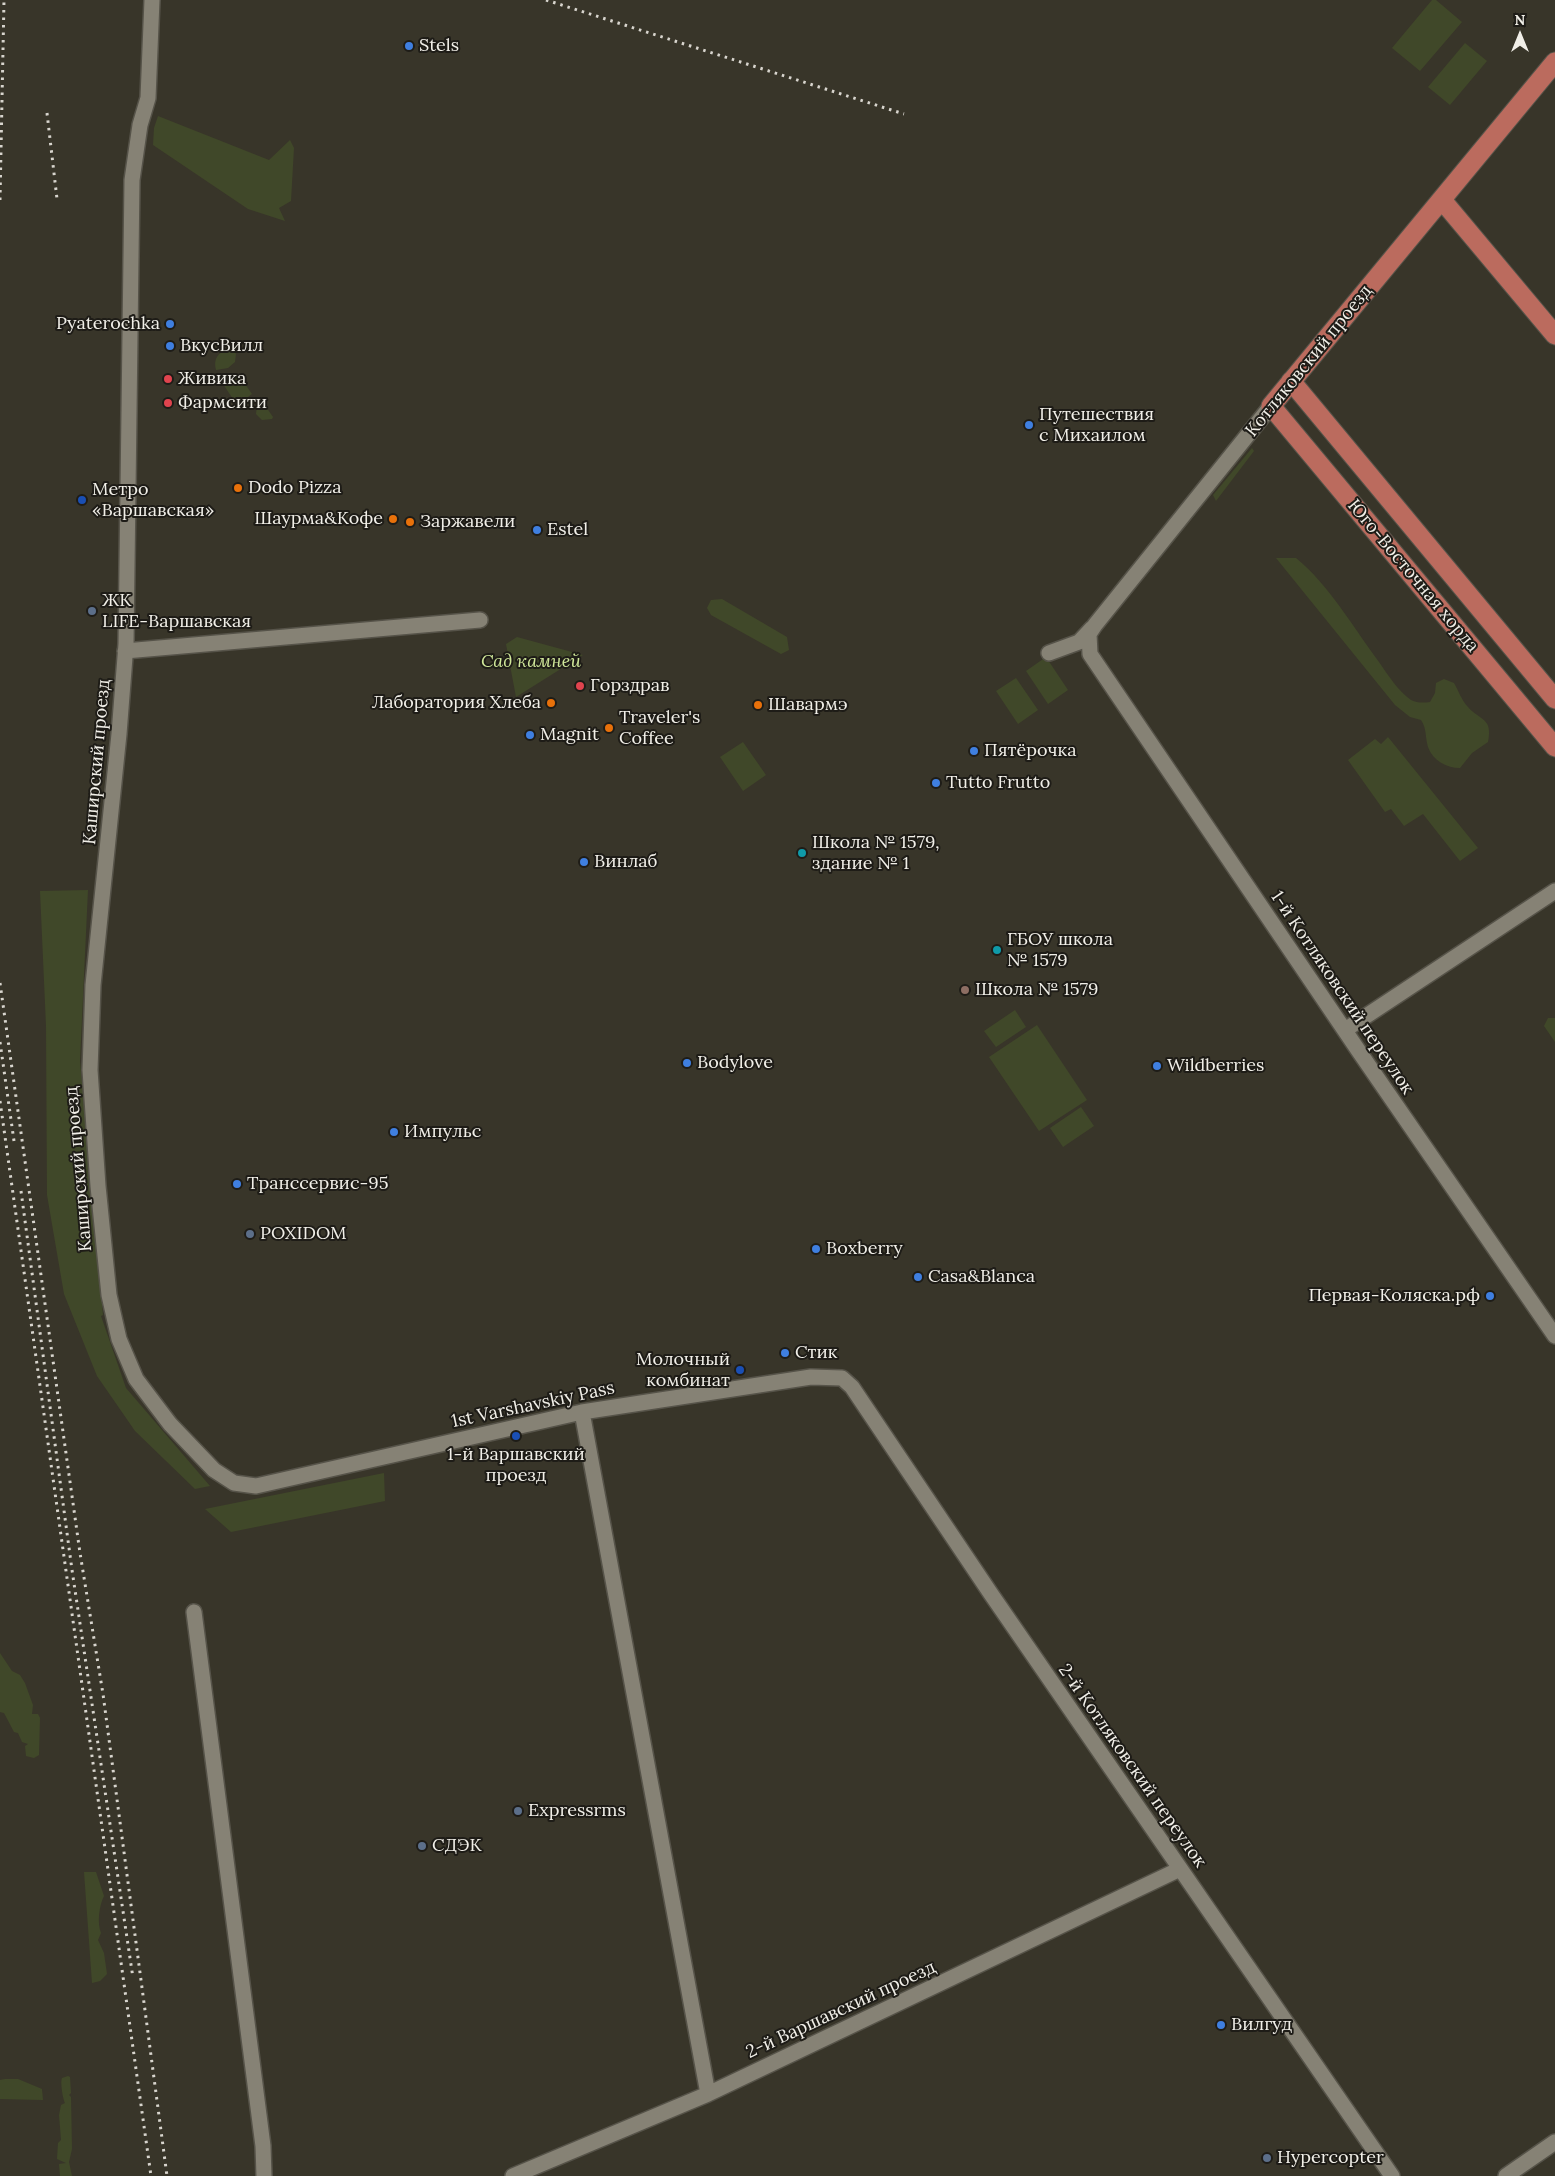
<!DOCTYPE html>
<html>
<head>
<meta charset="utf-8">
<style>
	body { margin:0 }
	#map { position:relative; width:1555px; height:2176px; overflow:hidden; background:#383529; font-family:Lora,serif }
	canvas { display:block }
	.north { position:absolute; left:1495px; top:10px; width:50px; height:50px; -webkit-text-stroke:4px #1e1c17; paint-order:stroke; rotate:0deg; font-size:14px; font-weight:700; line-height:20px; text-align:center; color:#f1efe8 }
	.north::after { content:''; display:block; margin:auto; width:18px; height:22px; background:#f1efe8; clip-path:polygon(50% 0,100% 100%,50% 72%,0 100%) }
</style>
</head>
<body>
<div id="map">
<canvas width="1555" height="2176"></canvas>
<div class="north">N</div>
</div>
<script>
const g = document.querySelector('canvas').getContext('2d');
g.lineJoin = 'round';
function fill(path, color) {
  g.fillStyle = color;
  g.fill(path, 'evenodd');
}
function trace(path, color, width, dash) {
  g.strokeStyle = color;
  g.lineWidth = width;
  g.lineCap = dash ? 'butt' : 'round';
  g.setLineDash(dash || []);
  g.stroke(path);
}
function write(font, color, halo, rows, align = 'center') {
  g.font = font + ' Lora,serif';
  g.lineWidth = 4;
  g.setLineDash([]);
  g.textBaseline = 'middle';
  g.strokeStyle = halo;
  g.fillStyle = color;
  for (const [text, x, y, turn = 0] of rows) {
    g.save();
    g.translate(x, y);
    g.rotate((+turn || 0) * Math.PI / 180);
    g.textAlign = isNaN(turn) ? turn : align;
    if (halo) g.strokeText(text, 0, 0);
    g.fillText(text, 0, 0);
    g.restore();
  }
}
fill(new Path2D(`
	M1432 0H1436L1462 22 1420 71 1392 48Z
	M1465 43 1487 61 1450 105 1428 87Z
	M158 116 269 160 290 140 294 148 291 201 279 208 285 221 248 209 153 145 154 128Z
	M229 349H233L236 354 235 362 228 368 216 370C213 359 218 352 229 349Z
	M238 374 252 394 237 405 223 384Z
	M264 404 273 417 272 419 262 420 256 414 257 405Z
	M1252 448 1254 451 1216 501 1213 495Z
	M1276 558H1296C1329 585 1353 627 1379 662 1388 675 1398 691 1411 700 1417 703 1423 703 1430 702L1435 693 1436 683 1444 679 1454 683C1458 690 1462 701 1468 707 1480 721 1493 717 1488 742L1472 753 1460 768C1447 768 1433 761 1428 747 1425 737 1427 729 1421 720L1410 717 1395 705Z
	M722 599 787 637 789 650 781 654 711 615 707 608 711 600Z
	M517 637 583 655 516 697 506 644Z
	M1046 657 1068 690 1048 704 1026 671Z
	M1016 678 1038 710 1018 724 996 691Z
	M1388 737 1478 848 1460 861 1423 814 1404 826 1391 809 1385 812 1348 760 1375 739 1381 744Z
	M743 742 766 775 743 791 720 757Z
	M88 890 80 1061 103 1315 101 1316 126 1388 210 1486 195 1489 135 1431 97 1376 64 1294 47 1195 46 1026 40 891Z
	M1015 1010 1026 1027 996 1047 984 1031Z
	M1548 1018H1555V1042L1544 1026Z
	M1037 1025 1087 1100 1039 1131 989 1057Z
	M1081 1107 1094 1126 1063 1147 1050 1128Z
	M384 1473 385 1501 231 1532 205 1509Z
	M0 1653 12 1671 20 1675 25 1683 33 1705 32 1714H38L40 1718 39 1755 34 1758 26 1756 25 1746 28 1744 22 1742 18 1733 14 1732 4 1713 0 1712Z
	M84 1872H96L104 1896C99 1906 97 1923 101 1933L98 1940 104 1953 107 1974 100 1981 92 1983Z
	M68 2076 70 2077 71 2093 69 2095 71 2097 72 2149 69 2162 72 2176H60L59 2164 66 2163 57 2159 58 2143 61 2140 59 2115 61 2105 65 2103C63 2099 60 2082 62 2078Z
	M5 2079H18L42 2089 43 2100 0 2099V2080Z`), '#404829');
const minor = new Path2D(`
	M152 0 148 98 140 125 132 180 126 644 119 734 93 985 90 1070 98 1186 109 1295 119 1339 136 1379 170 1424 214 1470 234 1483 256 1486 582 1412 811 1377 842 1378 852 1387 991 1594 1392 2176
	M1271 406 1095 625 1089 634 1090 654 1358 1050 1555 1336
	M125 651 480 620
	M1049 653 1079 642 1092 628
	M1345 1030 1555 891
	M582 1412 708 2094
	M194 1612 263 2146 264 2176
	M513 2176 708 2094 1180 1869
	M1506 2176 1555 2142`);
const major = new Path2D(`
	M1555 62 1271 406 1555 747
	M1442 200 1555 335
	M1291 381 1555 699`);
trace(minor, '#565349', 18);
trace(major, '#565349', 21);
trace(minor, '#868275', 15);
trace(major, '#bb6b5e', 19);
trace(new Path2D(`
	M546 0 904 114
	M47 113 57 199
	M0 200 4 0
	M0 983 80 1553 103 1694 167 2176
	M0 1042 14 1141
	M0 1101 151 2176
	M21 1191 72 1570 133 1978`), '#d8d5ce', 3, [2.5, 5]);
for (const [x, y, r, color] of [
	[409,46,5,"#3f7fe0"],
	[170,324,5,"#3f7fe0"],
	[170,346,5,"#3f7fe0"],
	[168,379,5,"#e0444e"],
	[168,403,5,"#e0444e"],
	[1029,425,5,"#3f7fe0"],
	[238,488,5,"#e8710a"],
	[82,500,5,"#1a4fb4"],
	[393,519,5,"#e8710a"],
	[410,522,5,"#e8710a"],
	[537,530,5,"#3f7fe0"],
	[92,611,5,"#5c6f8a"],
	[580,686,5,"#e0444e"],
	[551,703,5,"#e8710a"],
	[758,705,5,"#e8710a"],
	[609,728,5,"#e8710a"],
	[530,735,5,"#3f7fe0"],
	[974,751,5,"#3f7fe0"],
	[936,783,5,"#3f7fe0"],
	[802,853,5,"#0f9aa8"],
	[584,862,5,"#3f7fe0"],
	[997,950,5,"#0f9aa8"],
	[965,990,5,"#8d6e63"],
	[687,1063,5,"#3f7fe0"],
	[1157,1066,5,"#3f7fe0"],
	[394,1132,5,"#3f7fe0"],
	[237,1184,5,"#3f7fe0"],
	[250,1234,5,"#5c6f8a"],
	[816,1249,5,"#3f7fe0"],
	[918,1277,5,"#3f7fe0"],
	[1490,1296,5,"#3f7fe0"],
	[785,1353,5,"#3f7fe0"],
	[740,1370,5,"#1a4fb4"],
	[516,1436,5,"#1a4fb4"],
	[518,1811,5,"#5c6f8a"],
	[422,1846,5,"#5c6f8a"],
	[1221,2025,5,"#3f7fe0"],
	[1267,2158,5,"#5c6f8a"]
]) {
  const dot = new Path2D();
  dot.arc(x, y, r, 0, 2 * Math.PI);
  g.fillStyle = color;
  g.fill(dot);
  trace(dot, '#1e1c17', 2);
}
write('18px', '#f1efe8', '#1e1c17', [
	["Stels",419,46],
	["Pyaterochka",160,324,"right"],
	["ВкусВилл",180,346],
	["Живика",178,379],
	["Фармсити",178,403],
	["Путешествия",1039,415],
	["с Михаилом",1039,436],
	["Dodo Pizza",248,488],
	["Метро",92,490],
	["«Варшавская»",92,511],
	["Шаурма&Кофе",383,519,"right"],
	["Заржавели",420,522],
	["Estel",547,530],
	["ЖК",102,601],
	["LIFE-Варшавская",102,622],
	["Горздрав",590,686],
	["Лаборатория Хлеба",541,703,"right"],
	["Шавармэ",768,705],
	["Traveler's",619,718],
	["Coffee",619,739],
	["Magnit",540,735],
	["Пятёрочка",984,751],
	["Tutto Frutto",946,783],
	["Школа № 1579,",812,843],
	["здание № 1",812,864],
	["Винлаб",594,862],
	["ГБОУ школа",1007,940],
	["№ 1579",1007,961],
	["Школа № 1579",975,990],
	["Bodylove",697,1063],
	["Wildberries",1167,1066],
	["Импульс",404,1132],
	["Транссервис-95",247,1184],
	["POXIDOM",260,1234],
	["Boxberry",826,1249],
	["Casa&Blanca",928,1277],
	["Первая-Коляска.рф",1480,1296,"right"],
	["Стик",795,1353],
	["Молочный",730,1360,"right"],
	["комбинат",730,1381,"right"],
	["1-й Варшавский",516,1455,"center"],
	["проезд",516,1476,"center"],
	["Expressrms",528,1811],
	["СДЭК",432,1846],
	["Вилгуд",1231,2025],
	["Hypercopter",1277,2158]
], 'left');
write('18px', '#f1efe8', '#1e1c17', [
	["Котляковский проезд",1309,361,-51],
	["Юго-Восточная хорда",1413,576,50],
	["Каширский проезд",97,762,-85],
	["1-й Котляковский переулок",1342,993,56],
	["Каширский проезд",79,1169,-95],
	["1st Varshavskiy Pass",533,1405,-12],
	["2-й Котляковский переулок",1132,1766,55],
	["2-й Варшавский проезд",841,2010,-25]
]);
write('italic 18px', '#d1e89a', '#1e1c17', [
	["Сад камней",531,662]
]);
</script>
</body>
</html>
